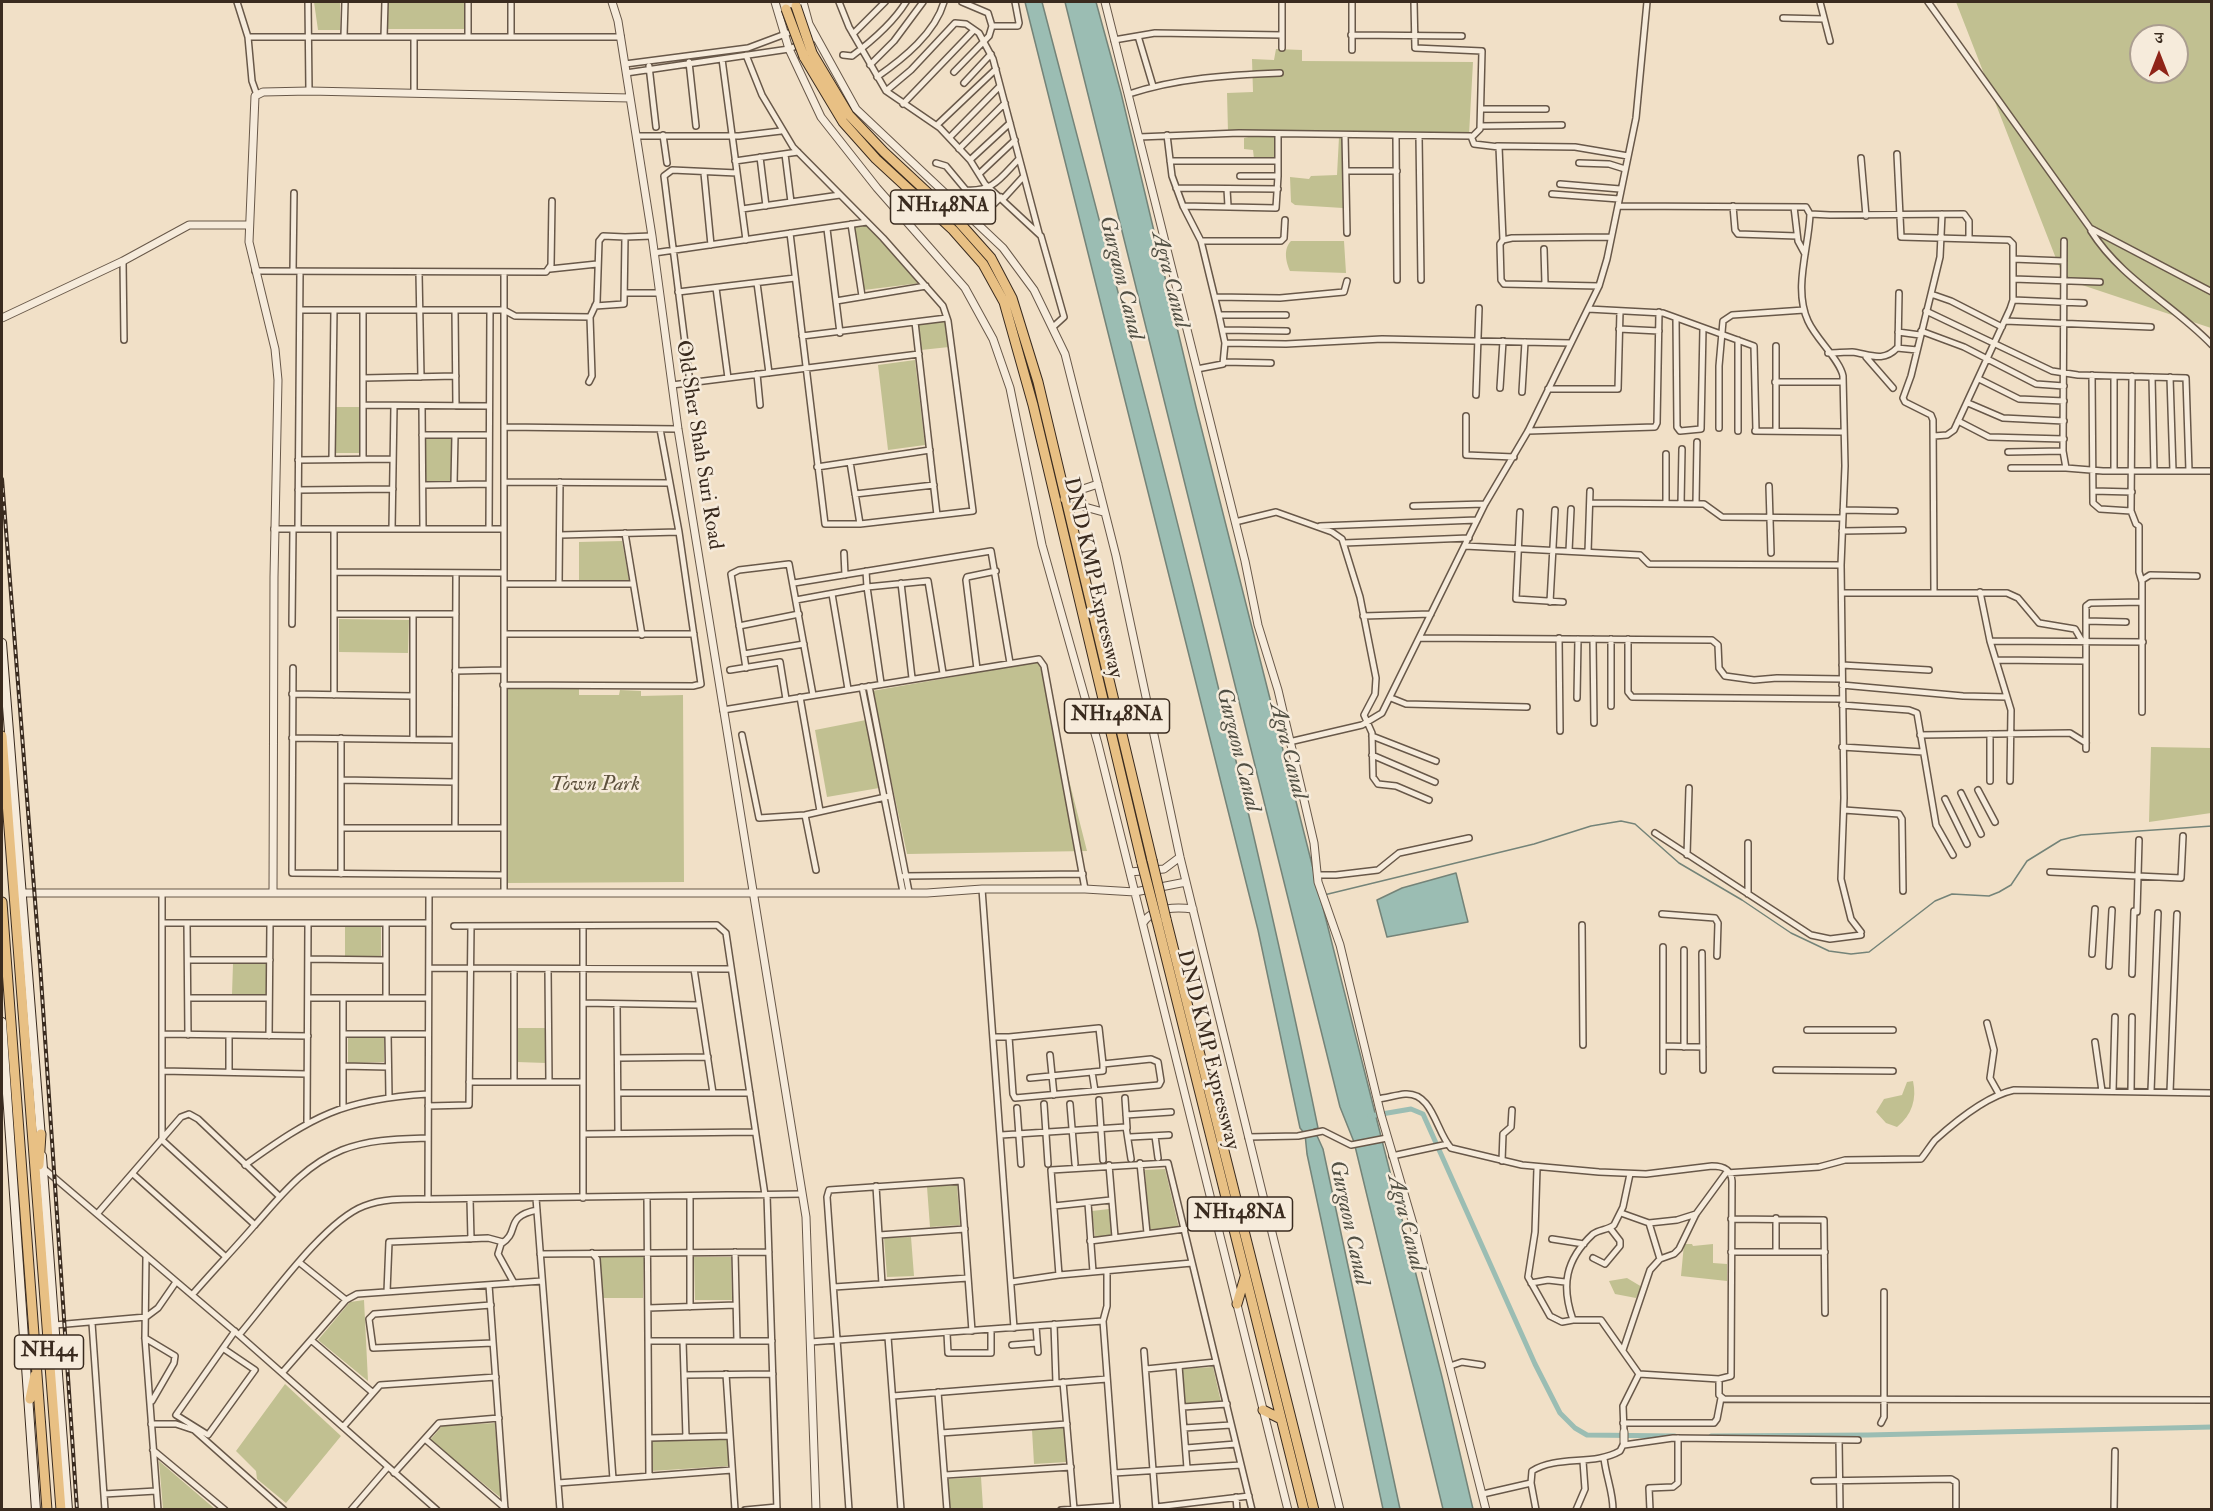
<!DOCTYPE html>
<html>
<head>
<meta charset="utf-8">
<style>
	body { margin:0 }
	#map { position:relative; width:2213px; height:1511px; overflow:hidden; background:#f1e0c7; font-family:"IM FELL Double Pica","Noto Serif Devanagari",serif }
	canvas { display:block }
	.frame { position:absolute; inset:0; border:3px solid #3a2b1f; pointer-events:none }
	.north { position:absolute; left:2129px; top:24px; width:60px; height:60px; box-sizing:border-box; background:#f6ebdb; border:2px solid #ab9e90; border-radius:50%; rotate:0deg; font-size:16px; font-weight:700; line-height:24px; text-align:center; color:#3a2b1f }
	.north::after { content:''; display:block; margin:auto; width:21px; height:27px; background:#8f2418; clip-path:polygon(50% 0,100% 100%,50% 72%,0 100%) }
</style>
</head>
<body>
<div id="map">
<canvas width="2213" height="1511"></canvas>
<div class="frame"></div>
<div class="north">उ</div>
</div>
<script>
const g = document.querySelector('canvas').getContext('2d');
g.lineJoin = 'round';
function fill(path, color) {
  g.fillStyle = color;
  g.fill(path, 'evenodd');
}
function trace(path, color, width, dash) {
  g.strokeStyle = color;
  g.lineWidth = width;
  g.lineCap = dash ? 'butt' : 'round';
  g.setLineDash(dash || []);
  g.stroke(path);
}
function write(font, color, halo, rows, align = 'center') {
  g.font = font + ' "IM FELL Double Pica",serif';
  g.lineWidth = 5;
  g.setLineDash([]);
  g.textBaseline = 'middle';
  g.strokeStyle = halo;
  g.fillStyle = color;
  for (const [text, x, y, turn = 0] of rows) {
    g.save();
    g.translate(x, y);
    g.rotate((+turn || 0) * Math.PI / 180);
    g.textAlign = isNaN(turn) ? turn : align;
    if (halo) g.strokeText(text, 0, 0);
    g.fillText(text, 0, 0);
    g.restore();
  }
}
fill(new Path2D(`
	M314 2H340V30H318Z
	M388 2H464V29H388Z
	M1956 2H2211V328L2064 279ZM2141 36H2177V72H2141Z
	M1276 49 1302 50V61L1473 62 1469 135 1228 132 1227 93 1253 92 1252 59 1274 60Z
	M1257 135 1277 137V161L1254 159 1253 150 1244 149V138Z
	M1339 137 1345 138 1343 208 1295 205 1291 202 1290 177 1309 179 1311 176 1337 175Z
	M866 225 920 283 864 290 854 226Z
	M1291 241H1344L1346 273 1290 271C1286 262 1283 249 1291 241Z
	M946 321 949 347 921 350 918 325Z
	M915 360 925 445 888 450 878 365Z
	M336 407H359V453H336Z
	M426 439H452V481H426Z
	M622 541 629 580 579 581V542Z
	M339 619 409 620 408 653 339 652Z
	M1039 662 1087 851 907 854 872 691Z
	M506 686 579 688V695H619L620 690 641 691V696L683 695 684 882 508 883Z
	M866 720 879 788 827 797 815 730Z
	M2151 747 2211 748V813L2149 822Z
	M345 926 381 927V956H345Z
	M233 964H266V994H232Z
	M518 1028H546V1063L517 1062Z
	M384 1037V1062L348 1063V1038Z
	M1913 1081C1917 1099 1912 1115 1897 1127L1886 1123 1876 1112 1884 1099 1902 1095 1907 1082Z
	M1165 1169 1179 1228 1149 1231 1145 1170Z
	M957 1185 960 1225 930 1227 927 1187Z
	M1109 1209 1112 1235 1095 1237 1092 1211Z
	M911 1237 914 1276 887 1277 884 1238Z
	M1684 1244H1692L1693 1246 1713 1244V1263L1727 1264V1281L1681 1276Z
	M597 1257H644L643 1298H601Z
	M731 1257 732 1300H695L694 1257Z
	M1627 1278 1642 1287 1636 1298 1615 1294 1609 1281Z
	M364 1300 368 1381 318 1340 350 1302Z
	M1213 1367 1221 1402 1185 1405 1182 1369Z
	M285 1384 341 1436 286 1503 257 1479 256 1471 236 1451Z
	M495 1423 501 1498 430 1440 442 1426Z
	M1065 1428 1067 1462 1034 1464 1032 1430Z
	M728 1438 729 1466 651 1471V1441Z
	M159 1461 215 1509H163Z
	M981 1477 983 1508 950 1509 948 1479Z`), '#c1c091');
const water = new Path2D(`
	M1025 2H1042C1140 375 1240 749 1318 1128L1314 1129 1323 1149 1400 1509H1383L1307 1154 1305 1134 1300 1128 1258 930Z
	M1065 2H1096L1121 93 1196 407 1442 1377 1473 1509H1443L1354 1142 1340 1107Z
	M1456 873 1468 922 1387 937 1377 900 1402 888Z`);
fill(water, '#9bbdb3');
trace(water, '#748378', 1.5);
trace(new Path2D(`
	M1324 895 1534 844 1591 826 1621 821 1635 824 1679 863 1742 900 1791 933 1829 951 1851 954 1869 952 1935 901 1952 894 1989 896 1999 892 2011 885 2027 861 2061 840 2081 835 2212 826`), '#748378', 1.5);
trace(new Path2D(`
	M1370 1116 1411 1109 1423 1114 1535 1364 1560 1413 1575 1428 1587 1435 1675 1436
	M1711 1436 1868 1435 2212 1427`), '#9bbdb3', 5);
const minor = new Path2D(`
	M237 2 248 37 252 81 257 95
	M308 2 309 91
	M839 2 849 27 886 91 940 128 970 160 985 184 1041 236 1064 317 1053 327
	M962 2 988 13 992 26H1018L1019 23 1015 2
	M1282 2V48
	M1414 2 1415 48 1482 51 1480 129 1472 137
	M1820 2 1830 41
	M1928 2 2090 228 2212 292
	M1783 18 1824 19
	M853 34 885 2
	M1351 35 1462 36
	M344 36 345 2
	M1138 36 1153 86
	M248 37H621
	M384 37 385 2
	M468 37V2
	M511 37V2
	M1114 40 1155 33 1282 35
	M1352 50V2
	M746 55 762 95 793 147 883 238 943 306 948 321 973 511 860 524H825L790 233
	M843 55 852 56C872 41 893 23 906 2
	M722 59 746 240
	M689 62 696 126
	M625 64 748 48 796 30
	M870 65 894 41 923 2
	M649 66 656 127
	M954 72 989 36 992 26
	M626 73 789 49 816 38
	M877 77C904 58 935 33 944 2
	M964 83 991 54
	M886 91 911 70 955 23 966 24 979 33 993 59 1039 233
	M414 92V37
	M1129 94C1177 78 1229 75 1280 73
	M903 104 974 30
	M1481 109H1546
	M937 125 996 69
	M1481 126 1562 125
	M663 135 667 163
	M1167 135 1172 176 1183 206 1201 241 1219 315 1225 343 1223 364 1197 369
	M1345 135 1347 233
	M636 136H739L781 131
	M1396 136 1397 280
	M1419 136 1421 280
	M950 137 1000 86
	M1139 137 1239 133 1471 136 1474 144 1499 147 1503 240
	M1497 146 1575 147 1628 156
	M959 149 1005 103
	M785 154 791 202
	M1897 154 1901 237 2009 240 2013 244V300L2010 309 1954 430 1947 435 1934 436
	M760 157 766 206
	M1861 158 1866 216
	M970 160 1010 123
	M735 161 798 152
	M1170 161H1278
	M936 163 946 166 966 190C994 192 1001 177 1019 159
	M1579 163 1609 164 1625 169
	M1347 171H1397
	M704 173 711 245
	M979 174 1015 140
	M1240 176H1278V134
	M1560 184 1620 189
	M1176 188 1278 189
	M1227 189 1228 206
	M1552 194 1619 199
	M1003 199 1023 177
	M994 204 1001 197
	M1183 206 1276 208 1278 176
	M1618 206 1806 207 1810 214 1830 215 1964 214 1969 221V238
	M1733 206 1735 230 1738 234 1797 236
	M1794 207 1798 241 1805 254
	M742 209 840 195
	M1810 214C1809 248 1793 288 1808 321 1816 339 1840 360 1843 376L1845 466 1841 565 1844 798 1841 879 1851 919 1861 932
	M851 224 862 296
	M827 229 840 333
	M2091 231C2122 280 2173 304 2212 345
	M625 237 652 236
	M1201 241H1281L1284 238 1285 220
	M2064 241 2063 451 2066 468 2103 471H2212
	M1544 249 1545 284
	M654 253 867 222
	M2013 259 2064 261
	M123 261 124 340
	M550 269 597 264
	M255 271 546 272 551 265 552 201
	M293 271 294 193
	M419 273 421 377
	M504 273V893
	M2013 279 2100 282
	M757 283 769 373
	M1599 286 1504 284 1501 280 1500 244 1503 240 1512 238 1611 237
	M716 288 728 378
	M678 292 795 278
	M625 293H659
	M1931 294 1951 301 2002 327
	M1215 297 1280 298 1344 292 1347 281
	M2013 300 2084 303
	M836 301 926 286
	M1588 309 1663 313 1754 346 1756 431
	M300 310H504L515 316 590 317
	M363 310V459
	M455 310 456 406
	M1926 311 2052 371 2078 375 2186 378 2189 471
	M1219 315H1286
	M1676 318 1677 427 1680 431 1701 429 1703 328
	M2005 321 2151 327
	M915 322 937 515
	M1619 329 1659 331
	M1223 330 1287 331
	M1921 331 1964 347 2036 384 2064 386
	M1898 332 1920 335
	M802 336 947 318
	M1738 340V431
	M1225 343 1286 344 1382 339 1570 343
	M1776 346V431
	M1898 348 1899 293
	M1828 353C1836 353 1844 352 1852 352 1869 354 1883 363 1897 348L1917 350
	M1866 357 1893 388
	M1224 362 1271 363
	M757 374 760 405
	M2092 375 2093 503 2100 509 2131 511
	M2114 376V471
	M2132 376 2131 511 2136 524 2139 526V572L2142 582
	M2152 377 2154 471
	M2170 377 2173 471
	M363 378 456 376
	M1979 379 2019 399 2064 401
	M589 382 592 376 590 317 597 302 599 241 603 236 625 237 624 304 595 306
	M1775 382H1843
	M690 383 664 176 672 170 737 173
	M672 385 919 354
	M1500 388 1503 341
	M1548 389H1618L1620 311
	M1522 392 1525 342
	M1476 395 1479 308
	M1968 403 2003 418 2064 421
	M363 405 489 406
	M422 406 423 529
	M1466 416V455L1514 457
	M1958 421 1989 437 2064 439
	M504 427 678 429
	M1719 428V366L1723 321 1732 315 1804 310
	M1528 431 1655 427 1657 423 1659 312
	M1755 431 1843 432
	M422 435H489
	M2008 452 2063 451
	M332 459 334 310
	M298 460 393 459
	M850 462 860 524
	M817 467 930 450
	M2011 468H2066
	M504 482 670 483
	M454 484 455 435
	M423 485 489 484
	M1769 486 1771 553
	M298 490 393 489
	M2093 491 2132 492
	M855 494 934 485
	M1590 503 1704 504 1722 517 1842 518
	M1666 503V454
	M1681 504 1682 449
	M1696 504 1697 442
	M1413 506 1485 504
	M1843 510 1895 511
	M1520 512 1516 599 1563 602
	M1235 522 1276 512 1332 532 1342 539 1360 597 1376 678 1375 694 1364 715 1372 733 1373 777 1378 784 1396 786 1429 800
	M1320 526 1477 520
	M274 529H504
	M298 529 300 272
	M392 529 394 406
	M489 529 490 310
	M1842 531 1903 530
	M625 533 642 635
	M560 535 679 532
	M1344 543 1469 538
	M1465 546 1640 555 1649 564 1841 565
	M1569 551 1571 509
	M1588 552 1590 491
	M844 553 845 575
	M334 572 504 573
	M794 583 991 551 1010 663
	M901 583 912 678
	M504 584H633
	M559 584 560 482
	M1934 592 1933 420 1931 415 1905 402 1903 398 1911 376 1940 257 1942 214
	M1980 592 1990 641 2011 710 2010 781
	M1842 593H2007L2018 598 2039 623 2075 629 2082 641
	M832 594 848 689
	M796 600 867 587 866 571
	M1550 602 1555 510
	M334 614H456
	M413 614V739
	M1363 616 1431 614
	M2086 621 2126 622
	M292 624 293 529
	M739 626 799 614
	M504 634H694
	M1420 638 1712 640 1718 645 1719 668 1725 676 1754 680 1777 678 1842 679
	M1559 638 1560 731
	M1593 639 1594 723
	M1611 639V706
	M1628 639V692L1632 697 1842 699
	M1990 641 2143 642
	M744 654 804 644
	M1996 660 2086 661
	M1842 665 1929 670
	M293 668 292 873 504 875
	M746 668 731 574 739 570 789 564 813 695
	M977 669 966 580 967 577 996 571
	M730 670 780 662 786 699
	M455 671 504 670
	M881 683 867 587 928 581 943 673
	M503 685 693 686 701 684 679 532 660 429
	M1842 685 1963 696 2007 697
	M869 686 909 892
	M862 687 903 892
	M292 694 413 696
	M334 695V529
	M800 697 820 811
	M1391 698 1406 704 1527 707
	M1577 698 1578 639
	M1842 705 1909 710 1917 713 1936 825 1953 855
	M723 710 1039 659 1044 666 1085 889
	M2142 712V580L2150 575 2197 576
	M1990 734V781
	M742 735 759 818 805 815 890 796
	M1920 735 2070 733 2086 743
	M1372 736 1436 761
	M292 738 455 740
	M1289 742 1362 725 1382 713 1485 504 1528 431 1599 286 1607 259 1636 118 1647 2
	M1842 747 1923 752
	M2086 749V606L2090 603 2142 602
	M1372 755 1435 782
	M341 780 455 782
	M1978 790 1995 822
	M1961 793 1981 834
	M1945 799 1967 844
	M1844 810 1899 814 1902 819 1903 891
	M805 815 816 870
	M341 828H504
	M455 828 456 573
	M1655 833 1811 935 1830 939 1861 935
	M1748 843V894
	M1687 855 1689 788
	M2050 872 2181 878 2183 836
	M341 874V738
	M1318 875H1336L1378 870 1399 853 1469 838
	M904 876 1083 874
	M982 889 1014 1328
	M162 893V1140L255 1225
	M2137 912 2139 840
	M1662 914 1715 918 1718 923 1717 956
	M162 923H429
	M187 924 188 1035
	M1582 925 1583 1045
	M454 926 717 925 726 933 765 1195
	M1684 950V1047
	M1702 953 1703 1070
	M2092 954 2095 909
	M308 959 386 960
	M188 960H270
	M2109 966 2112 910
	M429 968 731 969
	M514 969V1082
	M548 969 549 1082
	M694 969 713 1093
	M2132 974 2134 911
	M188 998H269
	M308 998H428
	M343 998V1106
	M386 998V924
	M583 1003 699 1005
	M617 1004 618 1133
	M1987 1023 1994 1050 1990 1078 1999 1094
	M1807 1030H1893
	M162 1034 308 1036
	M343 1034H428
	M388 1034 389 1097
	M229 1035V1072
	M269 1036 270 924
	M993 1037H1009
	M2095 1042 2102 1091
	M1663 1046 1703 1047
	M1050 1055 1054 1095
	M618 1058 708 1057
	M343 1066 388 1067
	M1776 1070 1893 1071
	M162 1071 307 1074
	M1663 1071V947
	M1030 1078 1092 1072
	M469 1082H583
	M1095 1091 1092 1072 1103 1071V1064L1151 1059 1158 1062 1161 1081 1159 1085 1015 1098 1013 1094 1009 1037 1099 1028 1103 1064
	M2113 1091 2115 1017
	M2131 1091 2132 1017
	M2151 1091 2158 913
	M2170 1092 2177 914
	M618 1093H750
	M1125 1098 1127 1128
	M1377 1099C1386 1098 1396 1095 1405 1094 1433 1092 1436 1132 1451 1148L1522 1165 1599 1172 1646 1174 1712 1166C1723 1166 1731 1169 1732 1181L1731 1376 1719 1379 1639 1374 1623 1406 1624 1432
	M1099 1100 1103 1160
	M1044 1104 1048 1164
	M1070 1104 1075 1164
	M428 1106 469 1105 471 926
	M1017 1108 1021 1164
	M1126 1115 1171 1112
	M307 1122 308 924
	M583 1134 755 1132
	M1001 1135 1126 1127 1131 1159
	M1155 1136 1158 1158
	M1130 1137 1169 1135
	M1248 1137 1298 1136 1323 1131 1351 1145 1387 1138
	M1392 1156 1448 1144
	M1502 1161 1503 1134 1511 1127 1512 1110
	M1140 1163 1147 1233
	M245 1165C313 1116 343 1099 428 1094
	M1109 1165 1115 1237
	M43 1168 239 1335 437 1510
	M1537 1168 1535 1232 1528 1277 1550 1316 1562 1322 1573 1320
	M133 1174 226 1257
	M1630 1174 1623 1207 1614 1225C1608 1230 1600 1229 1593 1234 1565 1260 1561 1286 1573 1320H1601L1639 1374
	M876 1186 882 1284
	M767 1195 777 1510
	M690 1196V1307
	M647 1197 649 1476
	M536 1198 560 1510
	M583 1198V926
	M428 1199 429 893
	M470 1199 471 1239
	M1088 1203 1093 1272
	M1054 1206 1111 1200
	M1621 1213 1649 1223 1660 1259
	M97 1214 181 1117 189 1114 198 1119 278 1195
	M1776 1218V1251
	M1731 1219 1824 1220 1825 1313
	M1649 1223 1677 1220 1696 1214
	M879 1235 965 1229
	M1552 1239 1584 1244
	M1090 1241 1185 1229
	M735 1252 737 1341
	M1731 1252H1825
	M592 1253 597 1259 613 1479
	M540 1254 769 1252
	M146 1257 145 1338 158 1510
	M1593 1258 1605 1264 1620 1246V1241L1610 1228
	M300 1263 346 1300
	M1107 1272V1306L1103 1321 1117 1510
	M1059 1275 1051 1170 1168 1163 1252 1510
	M1011 1282 1059 1275 1192 1263
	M514 1283 498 1254 501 1244C521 1232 503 1217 537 1210
	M1531 1283 1548 1280 1565 1282
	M489 1285 505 1510
	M834 1287 968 1278
	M387 1292 389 1242 488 1238 503 1242
	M192 1295C212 1272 233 1250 253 1227 280 1197 303 1166 342 1150 370 1139 399 1139 428 1138
	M491 1305 374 1314 369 1319 373 1348 493 1343
	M648 1308 736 1305
	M92 1323 105 1510
	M1054 1324 1056 1383
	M55 1325 146 1317 158 1308 176 1282
	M1036 1326 1038 1352
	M947 1333 948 1353H991V1330
	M239 1335C268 1301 324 1221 364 1206 384 1198 406 1199 428 1199L802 1194
	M888 1337 901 1510
	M145 1338 175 1356 174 1363 152 1401
	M311 1340 372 1392
	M648 1341H772
	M683 1341 686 1437
	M810 1342 1103 1321
	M1012 1345 1037 1343
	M224 1349 255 1370 208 1435 176 1415 235 1331
	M1623 1350 1650 1270 1660 1259 1674 1254 1679 1249 1696 1214 1726 1173 1819 1167 1845 1160 1921 1159C1926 1153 1930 1146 1935 1140 1956 1121 1986 1096 2014 1090L2212 1093
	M1144 1351 1156 1510
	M1179 1366 1187 1468
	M1450 1366 1462 1362 1482 1365
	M1146 1369 1216 1362
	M282 1373 346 1300 357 1294 542 1281
	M726 1374 735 1510
	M684 1375 773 1374
	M1719 1379V1395L1724 1399 2212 1400
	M1063 1382 1074 1509
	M938 1392 947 1510
	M893 1396 1107 1379
	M1183 1407 1227 1404
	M1623 1423H1714L1717 1419 1721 1398
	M1881 1423 1884 1417V1292
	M151 1424H176L194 1430 284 1510
	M343 1427 380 1385 496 1377
	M1184 1428 1231 1425
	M941 1433 1067 1424
	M649 1438 730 1436
	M425 1439 505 1508
	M1839 1440 1840 1510
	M1624 1445 1673 1438 1858 1440
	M1186 1448 1236 1444
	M153 1450 225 1510
	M1604 1458C1606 1477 1613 1491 1613 1510
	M394 1473 439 1423 499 1418
	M1114 1473 1241 1465
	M945 1475 1071 1467
	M1814 1481 1951 1479 1956 1482V1510
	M558 1483 732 1470
	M104 1494 156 1491
	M1483 1494 1531 1483
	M1236 1497 1237 1510
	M1156 1507 1249 1496
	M351 1510 388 1467
	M745 1510 777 1507
	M849 1510 827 1197 829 1190 961 1181 972 1331
	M1061 1510 1117 1506
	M1536 1510 1531 1483 1532 1471C1557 1455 1594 1466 1620 1451L1624 1443
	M1576 1510 1585 1489 1583 1461
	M1650 1510 1649 1488 1673 1487 1678 1483V1438
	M2114 1510 2115 1451`);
const tertiary = new Path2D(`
	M612 2 618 21 652 236 678 429 806 1217 816 1510
	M775 2 789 49 821 117 877 188 965 288 993 339 1010 388 1042 545 1098 744 1288 1510
	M803 2 809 24 856 109 1003 248 1034 290 1065 354 1116 556 1180 857 1340 1510
	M1105 2 1245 561 1258 625 1278 690 1304 800 1314 843 1318 882 1340 945 1381 1115 1416 1234 1486 1510
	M2 318 123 261 189 225H248
	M1098 484 1083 489 1078 496 1085 507 1103 512
	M1130 872 1164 869 1180 857
	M22 893H927L982 889H1085L1135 892 1186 882
	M273 893 274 577 278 380 275 349 249 242 255 96 263 92 309 91 630 98
	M1143 923C1153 907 1177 907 1193 909
	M1624 1432V1442`);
const secondary = new Path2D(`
	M2 643 41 1138
	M2 1022 36 1510
	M42 1156 68 1510`);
const trunk = new Path2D(`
	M812 53 849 115 884 152 958 221 991 258 1012 298 1038 382 1152 860
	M804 57 843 122 876 159 953 230 983 264 1004 302 1033 405 1142 863
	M1065 499 1078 496
	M2 736 61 1510
	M2 902 47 1510
	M1166 919 1314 1510
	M1157 921 1304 1510
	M39 1165 41 1134
	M1237 1304 1245 1277
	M30 1399 35 1375
	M1263 1410 1281 1419`);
trace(minor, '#685849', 8);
trace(tertiary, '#685849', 9);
trace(secondary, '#3a2b1f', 10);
trace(trunk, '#3a2b1f', 11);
trace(minor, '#f6ebdb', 5);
trace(tertiary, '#f6ebdb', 7);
trace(secondary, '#f6ebdb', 8);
trace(trunk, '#e8c084', 9);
const rail = new Path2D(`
	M2 479 40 964 77 1510`);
trace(rail, '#3a2b1f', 4);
trace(rail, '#f6ebdb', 1.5, [4.5]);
const trunkBridge = new Path2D(`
	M796 6 812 53
	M786 9 804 57
	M1152 860 1166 919
	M1142 863 1157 921`);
trace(trunkBridge, '#3a2b1f', 11, []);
trace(trunkBridge, '#e8c084', 9);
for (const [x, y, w] of [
	[943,207,105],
	[1117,716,105],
	[1240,1214,105],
	[49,1352,69]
]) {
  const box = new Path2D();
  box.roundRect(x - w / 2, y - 17, w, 34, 4.5);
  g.fillStyle = '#f6ebdb';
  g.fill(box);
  trace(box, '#3a2b1f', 1.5);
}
write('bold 20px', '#3a2b1f', null, [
	["NH148NA",943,207],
	["NH148NA",1117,716],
	["NH148NA",1240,1214],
	["NH44",49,1352]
]);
write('21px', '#3a2b1f', '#f6ebdb', [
	["Old Sher Shah Suri Road",698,445,81],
	["DND KMP Expressway",1092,578,77],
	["DND KMP Expressway",1207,1050,76]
]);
write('italic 21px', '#5c503c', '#f6ebdb', [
	["Town Park",595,785]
]);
write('italic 22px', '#525044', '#f6ebdb', [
	["Gurgaon Canal",1120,278,76],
	["Agra Canal",1169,280,76],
	["Gurgaon Canal",1237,750,76],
	["Agra Canal",1287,751,76],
	["Gurgaon Canal",1348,1223,78],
	["Agra Canal",1405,1223,76]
]);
</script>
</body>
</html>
